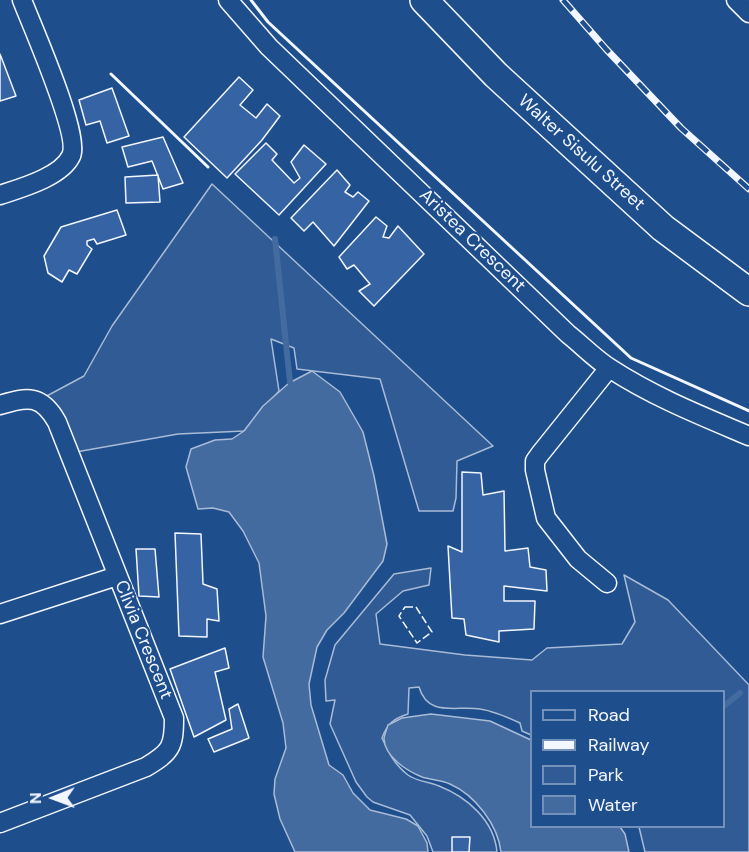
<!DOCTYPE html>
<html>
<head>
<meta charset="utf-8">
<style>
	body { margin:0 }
	#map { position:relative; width:749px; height:852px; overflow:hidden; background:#1f4e8c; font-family:"DM Sans",sans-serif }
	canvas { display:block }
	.legend { position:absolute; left:530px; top:690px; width:195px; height:138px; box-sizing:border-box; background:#1f4e8c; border:2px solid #7391ba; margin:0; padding:8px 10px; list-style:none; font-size:18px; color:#f2f6ff }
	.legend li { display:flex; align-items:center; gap:12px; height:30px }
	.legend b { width:30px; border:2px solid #7391ba }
	.north { position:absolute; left:24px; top:768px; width:60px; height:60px; -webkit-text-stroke:4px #1f4e8c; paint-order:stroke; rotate:269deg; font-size:16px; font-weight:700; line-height:24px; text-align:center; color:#f2f6ff }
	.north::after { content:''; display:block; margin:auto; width:21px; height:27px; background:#f2f6ff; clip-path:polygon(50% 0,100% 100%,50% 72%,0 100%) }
</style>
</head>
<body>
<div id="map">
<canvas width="749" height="852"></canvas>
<ul class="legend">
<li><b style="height:8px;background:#1f4e8c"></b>Road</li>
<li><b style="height:8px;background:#f2f6ff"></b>Railway</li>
<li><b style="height:16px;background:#305b95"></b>Park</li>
<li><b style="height:16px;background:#446ba0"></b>Water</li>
</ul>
<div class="north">N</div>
</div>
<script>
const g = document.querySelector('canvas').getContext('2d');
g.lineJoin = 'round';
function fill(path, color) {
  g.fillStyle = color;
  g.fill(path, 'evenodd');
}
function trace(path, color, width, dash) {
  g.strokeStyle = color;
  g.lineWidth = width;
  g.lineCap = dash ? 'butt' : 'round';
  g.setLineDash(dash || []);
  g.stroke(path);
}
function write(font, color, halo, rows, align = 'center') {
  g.font = font + ' "DM Sans",sans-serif';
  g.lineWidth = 4.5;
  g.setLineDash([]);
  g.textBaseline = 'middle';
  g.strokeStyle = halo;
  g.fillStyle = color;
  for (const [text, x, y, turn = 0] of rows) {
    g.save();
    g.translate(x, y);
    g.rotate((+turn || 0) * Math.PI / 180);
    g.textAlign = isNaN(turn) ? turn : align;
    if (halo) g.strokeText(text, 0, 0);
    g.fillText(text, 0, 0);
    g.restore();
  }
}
const green = new Path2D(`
	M212 184 493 446 457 461 456 498 453 511H419L380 379 297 369 294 348 271 339 279 391 244 431 178 434 76 452 43 398 84 376 112 326Z
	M431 568 429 585 403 591 376 614 380 644 465 655 532 660 547 648 622 644 635 622 624 575 668 600 749 685V852H645L639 827 724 826V692H532L531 735 522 731 520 723C507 717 494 711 480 709 457 705 428 718 419 687L409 688 408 714C394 718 387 724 382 738 389 753 394 764 408 775 416 781 429 782 439 786 467 797 494 820 497 852H433L427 836 410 815 373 802 367 797 356 782 330 724 335 700 326 701 325 680 335 645 394 574Z`);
fill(green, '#305b95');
trace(green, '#a8bbd7', 1.5);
const water = new Path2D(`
	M312 371 340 392 363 432 374 476 387 544 383 561 344 613 327 630 317 647 309 684 311 705 329 765 343 775 353 793 370 810 406 819 418 826 427 843 428 852H295L280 819 274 794 275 779 286 748 283 723 263 657 266 616 259 563 243 531 229 512 213 508 198 509 186 467 191 449 215 440 232 439 244 431 263 406 289 383Z
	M431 714 490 721 531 740 532 826 620 827 625 834 629 852H501C498 825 475 795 450 784 441 780 431 780 422 777 407 771 385 757 384 739 384 735 387 729 388 725L402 718Z`);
fill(water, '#446ba0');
trace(water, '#a8bbd7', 1.5);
trace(new Path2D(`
	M275 239 290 382
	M724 706 740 693`), '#446ba0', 6);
const building = new Path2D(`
	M0 54 16 96 0 101Z
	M239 77 253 90 240 105 256 118 267 104 280 116 262 140 227 178 184 137Z
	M112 88 129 136 107 143 100 121 86 125 79 100Z
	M163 137 183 183 163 189 152 161 128 167 122 147Z
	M266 143 277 154 272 160 294 183 300 178 291 162 304 145 326 164 279 215 235 174Z
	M337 170 350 185 345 192 353 197 358 192 369 201 334 246 313 222 304 231 291 218Z
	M158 175 160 202 126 203 125 177Z
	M117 210 126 235 97 244 94 239 87 241V245L92 249 77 274 69 270 62 282 48 273 44 256 61 227Z
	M376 217 387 226 383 237 389 238 398 226 424 254 374 306 359 291 370 284 354 265 347 269 339 257Z
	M462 472 481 473 483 495 504 491 505 551 528 548 530 567 546 570 547 591 504 586V601H535L534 629 499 631V642L466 635 464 619 452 618 448 546 462 552Z
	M175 533 201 534 203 584 217 589 219 621 207 619V637L179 636Z
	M136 549H155L159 597 139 596Z
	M225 648 229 668 215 672 226 720 194 737 170 669Z
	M238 704 249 738 214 752 208 739 232 729 229 709Z
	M452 837H470L469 852H452Z`);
fill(building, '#3563a3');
trace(building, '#f2f6ff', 1.5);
const minor = new Path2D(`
	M228 0 269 47 568 334C582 345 595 359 611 369 654 397 702 416 749 436
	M736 0 749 13
	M0 195C21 188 61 177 71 156 81 136 32 26 22 0
	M0 405C28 396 42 395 57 422L174 718C174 747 171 752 146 767L0 823
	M607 583 578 559 546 518 535 470V461L540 454 609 368
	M0 614 117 576`);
const secondary = new Path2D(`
	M424 0 496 75 663 228 749 292`);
trace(minor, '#f2f6ff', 21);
trace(secondary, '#f2f6ff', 30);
trace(minor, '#1f4e8c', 18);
trace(secondary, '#1f4e8c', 27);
const rail = new Path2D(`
	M563 0 606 49 681 128 749 189`);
trace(rail, '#f2f6ff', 7);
trace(rail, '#1f4e8c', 4.5, [14]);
trace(new Path2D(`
	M405 607H416L432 632 417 643 399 616Z`), '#f2f6ff', 1.5, [8, 3]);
trace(new Path2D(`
	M251 0 268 22 631 358 749 411
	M111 74 208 167`), '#f2f6ff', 3);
write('18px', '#f2f6ff', '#1f4e8c', [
	["Walter Sisulu Street",581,153,42],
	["Aristea Crescent",472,241,44],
	["Clivia Crescent",143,640,68]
]);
</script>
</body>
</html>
